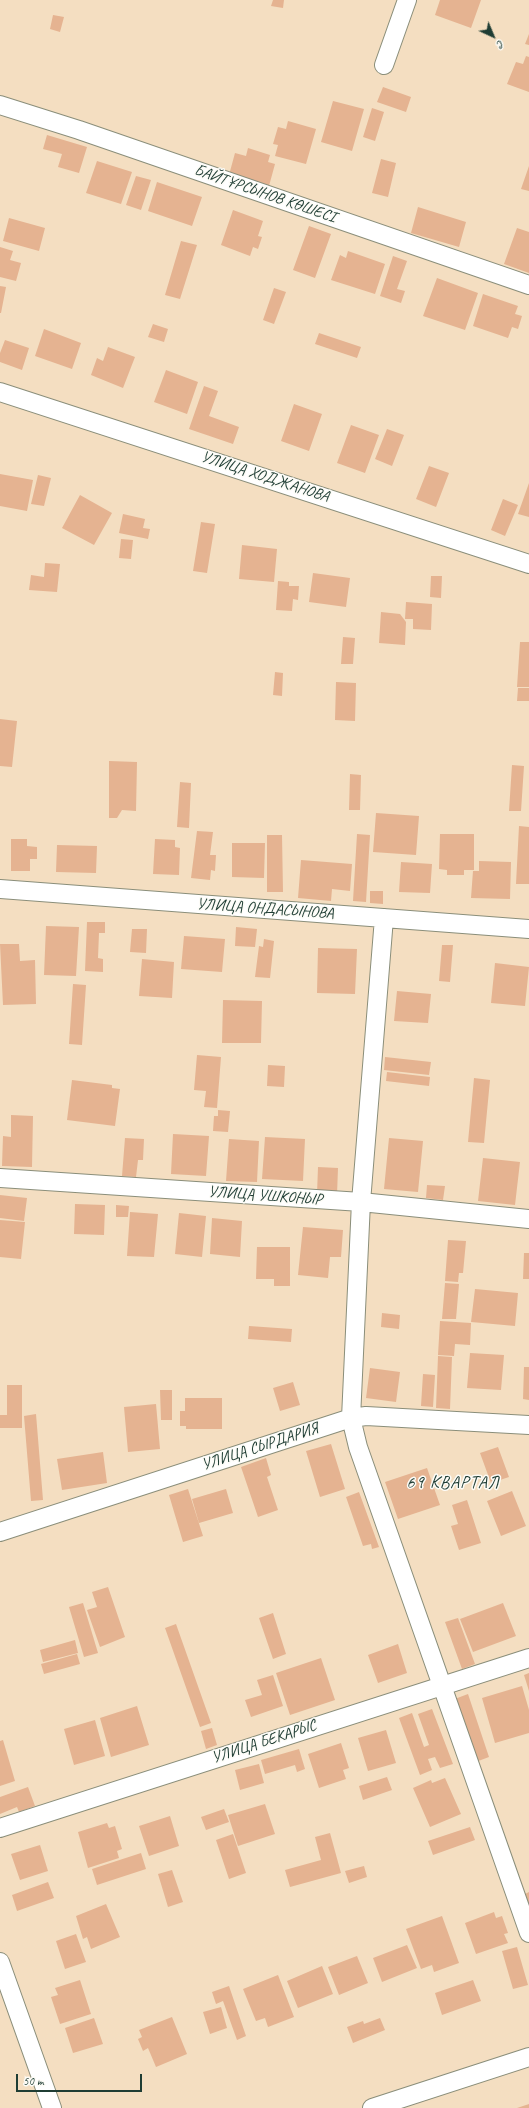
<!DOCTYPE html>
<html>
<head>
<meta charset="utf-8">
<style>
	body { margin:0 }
	#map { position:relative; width:529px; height:2108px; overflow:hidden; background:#f4dec1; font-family:Caveat,sans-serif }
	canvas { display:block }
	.north { position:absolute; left:473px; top:16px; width:40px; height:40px; -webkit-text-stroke:3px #fdfcf7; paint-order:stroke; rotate:136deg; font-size:11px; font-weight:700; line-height:16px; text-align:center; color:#1f3d34 }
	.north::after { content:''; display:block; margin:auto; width:14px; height:18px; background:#1f3d34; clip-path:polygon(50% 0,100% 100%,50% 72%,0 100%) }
	.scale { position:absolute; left:16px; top:2074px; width:126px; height:18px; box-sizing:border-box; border:2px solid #1f3d34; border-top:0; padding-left:5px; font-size:12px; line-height:14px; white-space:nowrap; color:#1f3d34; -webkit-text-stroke:3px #fdfcf7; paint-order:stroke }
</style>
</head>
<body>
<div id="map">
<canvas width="529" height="2108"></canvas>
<div class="north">С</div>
<div class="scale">50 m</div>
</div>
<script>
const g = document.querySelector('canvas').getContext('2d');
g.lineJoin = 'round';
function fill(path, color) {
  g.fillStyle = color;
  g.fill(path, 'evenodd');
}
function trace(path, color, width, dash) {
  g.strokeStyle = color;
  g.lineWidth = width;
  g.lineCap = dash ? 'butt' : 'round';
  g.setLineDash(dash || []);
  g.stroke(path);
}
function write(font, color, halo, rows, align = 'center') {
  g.font = font + ' Caveat,sans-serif';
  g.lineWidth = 3;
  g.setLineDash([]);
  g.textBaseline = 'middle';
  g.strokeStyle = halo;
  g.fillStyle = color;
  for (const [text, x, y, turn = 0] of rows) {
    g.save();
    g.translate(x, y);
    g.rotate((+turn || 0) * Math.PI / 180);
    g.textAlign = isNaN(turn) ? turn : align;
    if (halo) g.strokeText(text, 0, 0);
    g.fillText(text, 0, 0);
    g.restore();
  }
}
fill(new Path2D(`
	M273 0H284L283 8 271 6Z
	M440 0H481L471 28 435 15Z
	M53 15 64 17 60 32 50 29Z
	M529 34V45L525 44Z
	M526 56 529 57V92L507 84 516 62 523 64Z
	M383 87 411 97 406 112 377 102Z
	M333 101 364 109 352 151 321 142Z
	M372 108 384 112 375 141 363 137Z
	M288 121 316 129 306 164 275 156 278 145 273 144 278 127 286 129Z
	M47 135 87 147 79 173 58 167 62 154 43 149Z
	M248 148 270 155 268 162 275 164 269 186 229 175 235 153 246 156Z
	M381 159 396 163 388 197 372 193Z
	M97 161 132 172 121 204 86 193Z
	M529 166V191L521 189Z
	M136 176 151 180 141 210 126 205Z
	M157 182 202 197 192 226 148 211Z
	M418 207 466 222 459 247 411 233Z
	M233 210 263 221 258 236 262 237 258 249 253 247 250 256 221 245Z
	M9 218 45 228 39 251 3 241Z
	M309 226 331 234 315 278 293 270Z
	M517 228 529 232V273L504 264Z
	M181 241 197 245 180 299 165 295Z
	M0 247 13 251 10 260 21 263 16 281 0 277Z
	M348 251 385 264 375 294 331 280 340 255 346 258Z
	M393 256 407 261 397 289 405 291 401 303 380 296Z
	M437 278 478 293 465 330 423 316Z
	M0 286 6 287 1 313H0Z
	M274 288 286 292 274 324 263 320Z
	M483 294 518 306 515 314 522 316 518 329 512 327 508 338 473 326Z
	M153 324 168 329 164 342 148 337Z
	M44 329 81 343 72 369 35 356Z
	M319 333 361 347 357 358 315 344Z
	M5 340 29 348 22 370 0 362V353Z
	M108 347 135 357 123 388 91 375 97 358 103 361Z
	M166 370 198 382 187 414 154 402Z
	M204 386 218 391 209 416 239 427 233 444 189 429Z
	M294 404 322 414 309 451 281 441Z
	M351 425 379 435 365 473 337 463Z
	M387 429 404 435 392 466 375 459Z
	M429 466 449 473 436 507 416 499Z
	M0 474 33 480 27 511 0 506Z
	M38 475 51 478 44 506 31 504Z
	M529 483V517L518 514Z
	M80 495 112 513 94 545 62 528Z
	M503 499 518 505 505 536 491 530Z
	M123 514 145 519 143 528 150 529 148 539 119 533Z
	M201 522 215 524 207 573 193 571Z
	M121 539 133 540 131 559 119 558Z
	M242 545 277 549 274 582 239 579Z
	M45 563 60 564 57 592 29 590 31 575 44 577Z
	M313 573 350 578 346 607 309 602Z
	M431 576H442L441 598 430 597Z
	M278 581 289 582V586H299L298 600 293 599 292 611 276 610Z
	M406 602 432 604 431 630 413 629V619H405Z
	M381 612 400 614 406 622 405 645 379 643Z
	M343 637 355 638 353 664H341Z
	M520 642H529V687H517Z
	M275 672 283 673 282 696 273 695Z
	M336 682 356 683 355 721 335 720Z
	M518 688H529V701H517Z
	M0 719 17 721 12 767 0 766Z
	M109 761 137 762 136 811 122 810 117 818H109Z
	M512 765 524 766 521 811H509Z
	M350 774 361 775 360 810H349Z
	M180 782 191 783 189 828 177 827Z
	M376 813 419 816 416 855 373 852Z
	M519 826 529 827V884H516Z
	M197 831 213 832 210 855H216L215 871 211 870 210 880 191 878Z
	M357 834 370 835 366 902 353 901Z
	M440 834H474V870H464V875H447V870L439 869Z
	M267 835H282L283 892H267Z
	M11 839H27V846L37 847V859H30V871H11Z
	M155 839 175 840V847L180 848 179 875 153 874Z
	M232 843H265L264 878 232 877Z
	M57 845 97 846 96 873 56 872Z
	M301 860 352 864 350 891 332 889 331 901 298 898Z
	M479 861 511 862 510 899 471 898 473 871H479Z
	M401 862 432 864 430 893 399 892Z
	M370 891H383V904L370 903Z
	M87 922H105V933H99L98 958 103 959V972L85 971Z
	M46 926 79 927 76 976 44 975Z
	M236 927 257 929 255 947 235 946Z
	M132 929H147L146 953 130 952Z
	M184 936 225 939 222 972 181 969Z
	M264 939 274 941 270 978 255 977 259 946 263 947Z
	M0 944H19L20 961 35 960 36 1004 3 1005Z
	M442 945H453L450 982 439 981Z
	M318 948 357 949 355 994 317 993Z
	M142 959 174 962 172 998 139 996Z
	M495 963 529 967 525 1006 491 1003Z
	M73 984 86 985 82 1045 69 1044Z
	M397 991 431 994 428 1023 394 1021Z
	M223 1000 262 1001 261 1043H222Z
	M197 1055 221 1057 217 1108 204 1107 206 1091 194 1090Z
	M385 1057 431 1062 429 1075 384 1070Z
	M268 1065 285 1066 284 1087 267 1086Z
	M387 1072 430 1077 429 1086 386 1081Z
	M474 1078 490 1080 484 1143 468 1142Z
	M72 1080 112 1085V1088L120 1089 115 1126 67 1120Z
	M218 1110 230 1111 228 1132 213 1131 214 1116H218Z
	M11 1115 33 1116 32 1167 2 1166 3 1136 11 1137Z
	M173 1134 209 1136 206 1176 171 1174Z
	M265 1137 305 1139 303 1181 262 1179Z
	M125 1138 144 1139 143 1160H138L136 1177 122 1176Z
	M389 1138 423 1141 418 1192 384 1189Z
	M229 1139 259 1141 257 1182 226 1181Z
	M483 1158 520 1162 515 1205 478 1201Z
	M318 1167 338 1168 337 1195 317 1194Z
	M427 1185 445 1186 443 1200 426 1198Z
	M0 1195 27 1198 24 1221 0 1218Z
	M75 1204 105 1205 104 1235 74 1234Z
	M116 1205 129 1206 128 1217H116Z
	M130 1212 158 1214 154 1257 127 1256Z
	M179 1213 206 1216 202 1257 175 1254Z
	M212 1218 242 1221 240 1257 210 1254Z
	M0 1220 25 1222 21 1259 0 1257Z
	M303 1227 343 1230 341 1257H330L328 1278 298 1275Z
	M448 1240 466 1241 463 1273H459L458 1282 445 1281Z
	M257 1247H290V1286H274V1279H256Z
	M524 1253H529V1279H523Z
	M445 1283 459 1284 456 1319H442Z
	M475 1289 518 1293 515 1326 471 1322Z
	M382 1313 400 1315 399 1329 381 1327Z
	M440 1321 471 1323 470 1345 455 1344 454 1356 438 1355Z
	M249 1326 292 1329 291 1342 248 1339Z
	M470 1353 504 1355 501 1390 467 1388Z
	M438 1356 452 1357 450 1409 436 1408Z
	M524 1367H529V1400L523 1399Z
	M370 1368 400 1372 396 1402 366 1398Z
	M423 1374 435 1375 433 1407 421 1406Z
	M293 1382 300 1405 280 1411 273 1388Z
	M7 1385H22V1428H0V1415H7Z
	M160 1390H172V1420H161Z
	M185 1398H222V1429H186V1426H180V1411H185Z
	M156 1404 160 1449 128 1452 124 1407Z
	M36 1414 43 1500 31 1501 24 1416Z
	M331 1444 345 1489 320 1497 306 1451Z
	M498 1447 509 1477 491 1483 480 1453Z
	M103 1452 107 1483 62 1490 57 1459Z
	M266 1458 271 1475 267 1477 278 1510 258 1517 241 1467Z
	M427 1468 440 1505 398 1519 385 1482Z
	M188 1489 203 1536 183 1542 169 1495Z
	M226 1489 233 1513 199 1523 192 1499Z
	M512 1491 526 1526 501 1536 487 1501Z
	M359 1492 379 1547 372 1549 371 1544 363 1546 346 1497Z
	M467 1500 481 1543 459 1550 451 1526 458 1524 452 1505Z
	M108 1587 125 1637 100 1647 87 1610 97 1607 92 1592Z
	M83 1603 98 1653 84 1657 69 1607Z
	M503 1603 516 1636 473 1652 460 1619Z
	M273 1613 286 1654 273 1659 259 1618Z
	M458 1618 475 1664 462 1669 445 1622Z
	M176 1624 211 1723 200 1727 165 1628Z
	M75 1640 78 1653 43 1662 40 1650Z
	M398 1644 407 1673 378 1683 368 1655Z
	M77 1654 80 1664 44 1674 41 1664Z
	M321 1658 335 1700 290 1715 276 1673Z
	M529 1673V1691L524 1675Z
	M273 1675 283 1706 251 1717 245 1700 262 1695 257 1680Z
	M522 1686 529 1710V1733L495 1743 482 1698Z
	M468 1694 489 1757 473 1763 452 1700Z
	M137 1706 149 1745 111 1757 100 1718Z
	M432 1709 453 1764 440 1768 435 1757 428 1759 432 1770 420 1775 399 1718 412 1713 424 1747 429 1745 418 1714Z
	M95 1720 105 1756 74 1765 64 1729Z
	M212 1728 217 1745 206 1749 201 1731Z
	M386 1730 396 1763 368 1771 358 1738Z
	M3 1740 15 1781 0 1786V1741Z
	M341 1743 349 1768 343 1770 346 1779 319 1788 308 1754Z
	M299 1749 305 1769 297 1772 295 1765 265 1774 261 1760Z
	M259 1764 264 1783 240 1790 235 1770Z
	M387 1777 392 1790 363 1800 359 1786Z
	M445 1778 461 1814 430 1827 413 1788 431 1780 432 1783Z
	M28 1787 35 1806 19 1812 17 1807 0 1814V1797Z
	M265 1804 275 1834 238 1846 228 1815Z
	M224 1809 229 1822 206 1830 201 1817Z
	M170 1816 179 1846 149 1856 139 1826Z
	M107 1823 109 1828 115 1826 122 1849 117 1851 119 1858 88 1868 78 1832Z
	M470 1827 475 1840 433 1855 428 1841Z
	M330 1833 341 1873 290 1887 285 1870 321 1860 315 1837Z
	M233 1834 246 1873 229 1879 216 1840Z
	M40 1845 48 1871 20 1880 11 1854Z
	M141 1853 146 1869 97 1885 92 1869Z
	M364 1866 367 1877 349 1883 345 1871Z
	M172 1870 183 1902 168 1907 158 1874Z
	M48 1882 54 1898 17 1911 12 1895Z
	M529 1892V1906L525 1894Z
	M106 1904 120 1937 91 1949 87 1937 83 1939 76 1916Z
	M494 1912 496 1918 502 1916 508 1933 504 1934 508 1943 476 1954 465 1923Z
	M442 1916 459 1963 434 1972 432 1965 421 1969 406 1929Z
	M76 1934 86 1962 65 1969 56 1941Z
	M407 1945 417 1968 382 1982 373 1958Z
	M517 1947 528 1985 513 1989 502 1951Z
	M357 1956 368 1983 339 1995 328 1967Z
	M322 1966 333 1994 298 2008 287 1981Z
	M278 1975 294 2017 268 2027 265 2018 256 2021 243 1989Z
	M80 1980 91 2014 60 2024 51 1997 58 1995 55 1988Z
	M473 1980 481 2001 442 2015 435 1993Z
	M229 1986 246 2036 237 2040 223 2001 216 2004 212 1992Z
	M221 2007 227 2028 210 2034 203 2012Z
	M172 2017 187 2054 156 2067 148 2048 143 2051 138 2039 142 2037 139 2030Z
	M94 2018 103 2044 73 2053 65 2028Z
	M380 2018 385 2030 353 2043 347 2027 363 2021 364 2024Z
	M529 2104V2108H517Z`), '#e5b391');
const minor = new Path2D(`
	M384 65 407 0
	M0 105 79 130 529 285
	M0 392 529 564
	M0 889 529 929
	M384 918 361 1202 351 1418 358 1447 529 1933
	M0 1178 361 1202 529 1219
	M0 1532 351 1418 366 1416 529 1425
	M0 1828 529 1658
	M0 1962 52 2108
	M372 2108 529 2057`);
trace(minor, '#8a8e7a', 20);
trace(minor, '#fff', 18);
write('16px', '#1f3d34', '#fdfcf7', [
	["БАЙТҰРСЫНОВ КӨШЕСІ",265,194,19],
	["УЛИЦА ХОДЖАНОВА",265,477,18],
	["УЛИЦА ОНДАСЫНОВА",265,909,4],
	["УЛИЦА УШКОНЫР",265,1196,4],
	["УЛИЦА СЫРДАРИЯ",260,1447,-18],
	["УЛИЦА БЕКАРЫС",264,1742,-18]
]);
g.letterSpacing = '1px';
write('18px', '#1f3d34', '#fdfcf7', [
	["69 КВАРТАЛ",453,1483]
]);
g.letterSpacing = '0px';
</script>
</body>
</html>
